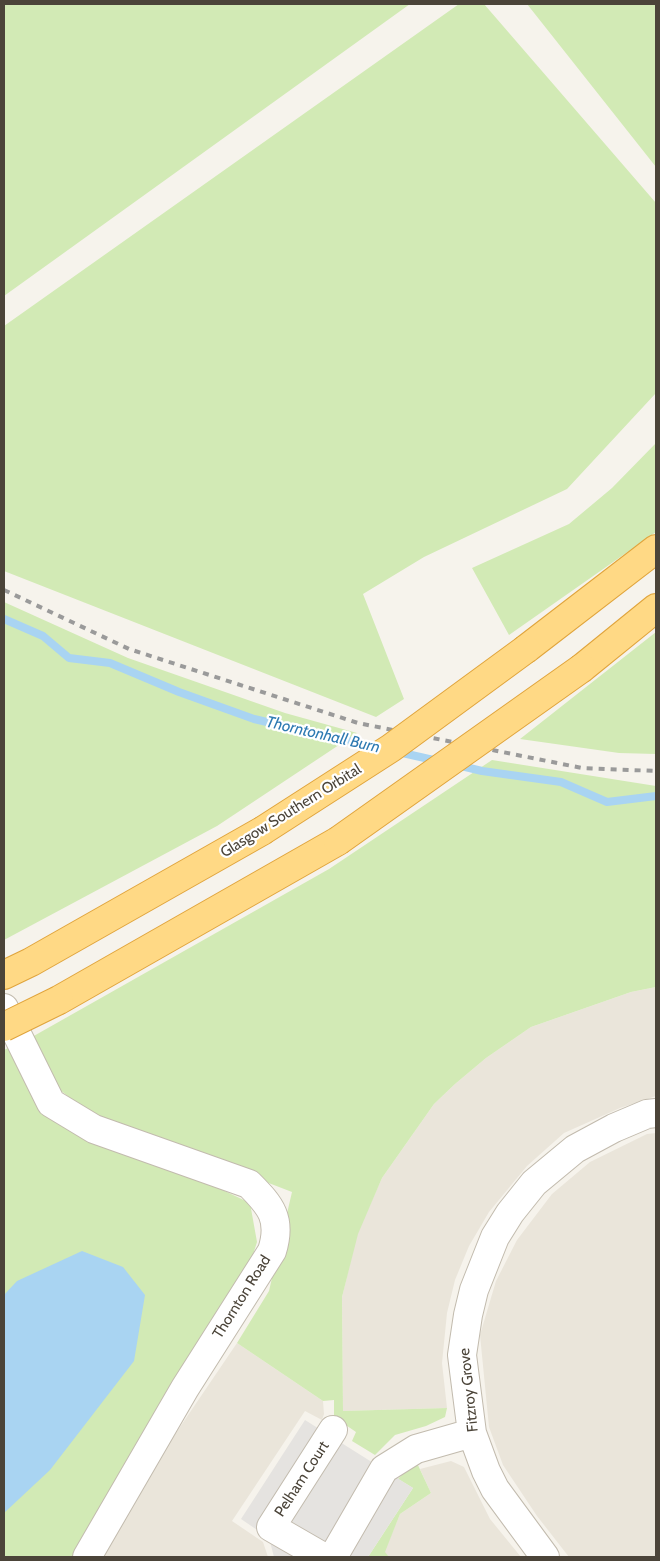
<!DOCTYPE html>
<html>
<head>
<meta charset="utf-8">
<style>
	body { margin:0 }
	#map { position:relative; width:660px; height:1561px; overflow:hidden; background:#f6f3ec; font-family:Cabin,sans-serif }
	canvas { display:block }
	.frame { position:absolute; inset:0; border:5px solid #4b4439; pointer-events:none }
</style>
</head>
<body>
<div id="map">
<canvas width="660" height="1561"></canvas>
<div class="frame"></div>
</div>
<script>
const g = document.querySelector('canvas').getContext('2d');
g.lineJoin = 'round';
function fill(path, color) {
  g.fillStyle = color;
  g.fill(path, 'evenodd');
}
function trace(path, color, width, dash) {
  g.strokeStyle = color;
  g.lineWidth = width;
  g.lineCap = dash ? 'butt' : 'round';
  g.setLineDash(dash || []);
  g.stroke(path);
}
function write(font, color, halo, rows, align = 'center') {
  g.font = font + ' Cabin,sans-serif';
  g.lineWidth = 4.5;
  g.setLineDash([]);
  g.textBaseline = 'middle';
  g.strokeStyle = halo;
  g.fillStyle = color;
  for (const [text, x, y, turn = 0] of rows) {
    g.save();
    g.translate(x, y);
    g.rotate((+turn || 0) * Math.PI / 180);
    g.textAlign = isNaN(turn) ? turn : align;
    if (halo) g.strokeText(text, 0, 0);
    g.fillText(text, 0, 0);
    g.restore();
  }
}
fill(new Path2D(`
	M656 987V1096L620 1108 564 1133 527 1166 489 1212 469 1246 455 1280 447 1313 442 1363 447 1408 343 1411 342 1297 357 1234 382 1178 434 1104 455 1084 486 1058 531 1027 631 992Z
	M656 1133V1557H569L537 1516 503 1465 489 1427 480 1335 496 1281 517 1240 552 1194 590 1162 647 1134Z
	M237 1343 323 1401 324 1414 322 1420 305 1411 232 1521 263 1542 268 1557H98L161 1455Z
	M451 1461 464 1467 490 1519 521 1557H389L384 1552 400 1514 431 1493 420 1469Z`), '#eae5da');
fill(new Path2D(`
	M4 4H410L4 296Z
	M459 4H484L656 203V393L567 489 424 557 363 594 404 699 376 717 4 571V326Z
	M527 4H656V167Z
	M656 443V532L509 635 472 568 569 524 612 488Z
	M4 602 128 658 285 713 357 733 217 826 4 940Z
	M656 632V754L619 753 520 739Z
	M492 760 656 786V987L631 992 531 1027 486 1058 455 1084 434 1104 382 1178 358 1234 342 1297 343 1411 447 1408 445 1417 426 1426 395 1435 375 1455 352 1441 356 1432 334 1417V1400L323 1401 237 1343 269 1291 292 1192 92 1115 60 1090 32 1037 329 869Z
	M12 1046 47 1114 174 1167 250 1203 257 1242 250 1264 77 1557H4V1050Z
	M417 1463 431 1493 400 1514 385 1552 389 1557H368L413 1488 398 1479 410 1466Z`), '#d2eab5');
fill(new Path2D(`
	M305 1420 413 1488 368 1557H274L269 1538 241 1519Z`), '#e5e3e0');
fill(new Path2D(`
	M82 1251 123 1267 145 1295 134 1361 50 1470 4 1513V1295L17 1281Z`), '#a9d4f2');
trace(new Path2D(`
	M4 619 43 636 69 658 110 663 179 692 254 719 380 748
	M398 752 438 761
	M457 765 482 771 561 782 607 802 656 796`), '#a9d4f2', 8);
const minor = new Path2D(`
	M4 1008 51 1103 94 1129 249 1184C271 1206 282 1219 272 1251L185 1388 87 1557
	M323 1557 271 1527 333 1430
	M333 1557 384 1469 416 1449 472 1433
	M545 1557 495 1489 486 1471 472 1433 462 1355 468 1315 474 1290 495 1237 510 1213 534 1183 575 1149 614 1128 647 1114 656 1113`);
const trunk = new Path2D(`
	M526 649 656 549
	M582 668 656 608
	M4 975 31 962 262 831
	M59 1000 338 841`);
trace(minor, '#c2bbae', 30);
trace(trunk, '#e0a43c', 30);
trace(minor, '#fff', 28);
trace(trunk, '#ffd985', 28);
trace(new Path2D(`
	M4 590 129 649 358 723 582 768 656 771`), '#9a9a9a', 4, [6, 6]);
const trunkBridge = new Path2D(`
	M262 831 391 748 526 649
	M338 841 582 668
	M4 1027 59 1000`);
trace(trunkBridge, '#e0a43c', 30, []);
trace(trunkBridge, '#ffd985', 28);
write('15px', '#4b4439', '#fff', [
	["Glasgow Southern Orbital",291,811,-32],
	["Thornton Road",242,1297,-58],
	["Fitzroy Grove",469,1390,-96],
	["Pelham Court",302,1479,-57]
]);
write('italic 16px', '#2e7ab2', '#fff', [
	["Thorntonhall Burn",323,735,13]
]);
</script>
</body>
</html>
